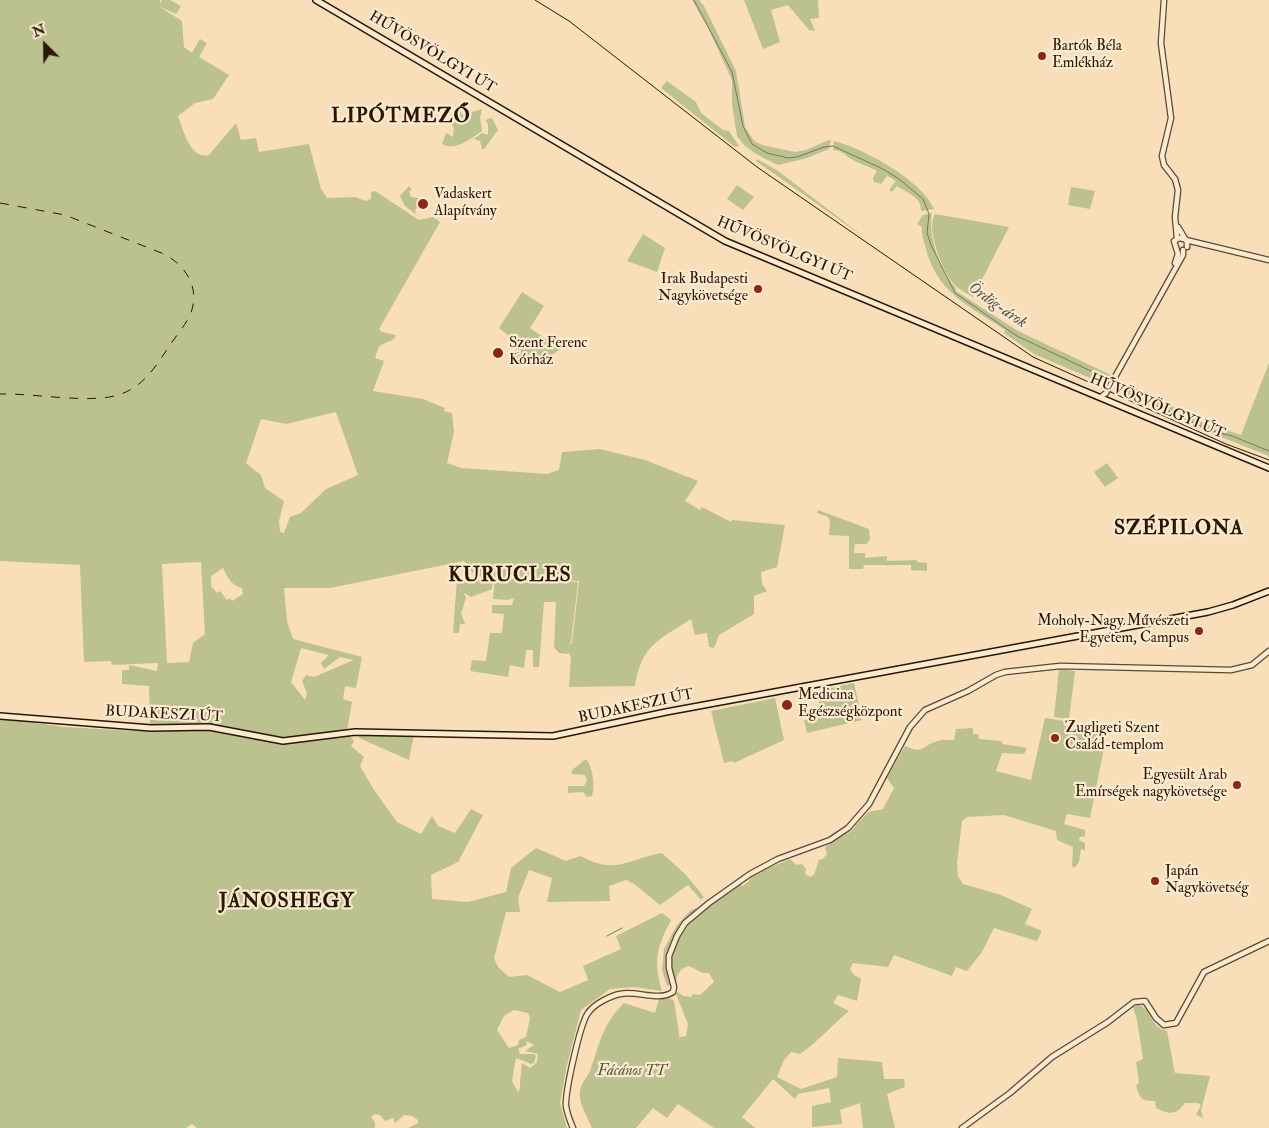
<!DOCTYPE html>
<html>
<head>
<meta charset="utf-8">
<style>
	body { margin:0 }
	#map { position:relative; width:1269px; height:1128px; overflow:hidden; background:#f8deb9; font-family:"IM FELL Double Pica",serif }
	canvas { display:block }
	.north { position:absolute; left:20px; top:20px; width:50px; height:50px; -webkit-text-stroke:4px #faead2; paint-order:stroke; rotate:337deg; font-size:14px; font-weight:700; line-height:20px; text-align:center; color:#2b1600 }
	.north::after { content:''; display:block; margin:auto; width:18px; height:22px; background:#2b1600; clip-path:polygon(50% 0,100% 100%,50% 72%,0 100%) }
</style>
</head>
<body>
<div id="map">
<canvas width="1269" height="1128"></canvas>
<div class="north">N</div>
</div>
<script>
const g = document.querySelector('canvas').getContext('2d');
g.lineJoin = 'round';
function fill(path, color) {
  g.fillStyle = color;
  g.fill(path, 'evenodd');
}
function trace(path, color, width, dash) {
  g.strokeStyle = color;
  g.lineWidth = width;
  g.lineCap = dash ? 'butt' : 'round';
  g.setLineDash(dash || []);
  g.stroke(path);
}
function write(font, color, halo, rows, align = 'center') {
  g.font = font + ' "IM FELL Double Pica",serif';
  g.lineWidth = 4.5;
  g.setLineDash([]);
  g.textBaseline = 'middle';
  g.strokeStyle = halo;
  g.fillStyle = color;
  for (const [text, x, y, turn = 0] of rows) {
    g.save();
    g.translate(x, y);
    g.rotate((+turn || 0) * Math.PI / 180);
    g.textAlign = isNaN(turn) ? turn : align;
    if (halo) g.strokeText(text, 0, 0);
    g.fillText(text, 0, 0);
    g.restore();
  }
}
fill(new Path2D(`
	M0 0H160V3L162 0H170L181 6 176 14 158 6 182 21 184 47 192 53 200 39 207 43 199 57 229 75 213 99 195 103 178 116C183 129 190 160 209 155L236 123 241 140 256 138 259 152 309 144 321 189 327 198 355 197 366 201 371 199V192L375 191 419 220 433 217 440 222 379 329 382 332 396 335 394 339 379 346 375 358 384 361 373 391 423 399 445 408 444 411 452 413 454 432 447 463 461 468 547 474 559 470 562 452 600 449 645 460 698 481 685 501 700 510 702 507 731 522 732 520 785 525 777 567 761 572 762 584 767 591 754 596V614L719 635 714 648 709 647 707 633 695 635 691 619C659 640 641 645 635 686L569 687 571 657 567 651 568 654 559 653 554 647 556 602H544L539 667H533V650H526L524 668 510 665 508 677 470 671 472 660 486 661 490 633H502L504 614 492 613V605H512L514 598 507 600 493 599 495 578 578 582 571 642 568 645 572 643 579 581 475 576 464 561 330 588H284L287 621 293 639 362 657 356 688 345 686 343 699 352 702 347 731 354 741 351 746 364 757 360 766 374 790 397 822 421 834 432 816 438 826 455 833 471 809 483 815 458 862 431 875 432 899 468 902 506 892 511 868 536 848 566 861 580 856C618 875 624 860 662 853L686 875 704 897 701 900 688 885 660 905 634 884 626 880 609 886 610 901 547 902 552 878 529 870 518 898 520 912H506L494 958 498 967 509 977 527 975 560 992 588 980 583 966 621 949 616 936 662 913 671 920C657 947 653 960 662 991L634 987 610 989 581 1010 567 1065 560 1103 567 1128H408L418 1123V1120L412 1116 404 1115 395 1123 393 1118 385 1121 380 1115 375 1114 371 1117 375 1122V1128H197L192 1124 186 1128H0V718L64 727 135 731 136 723 150 724 149 686 122 684V670H129V665L157 671 158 663 112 665 111 661 84 662 80 565 0 561ZM336 412 358 475 326 489 301 513 290 517 284 533 280 532 279 521 284 501 265 488 261 475 246 463 261 419 286 424ZM201 562 205 634 193 643 189 662 167 663 162 564ZM223 568C228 578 231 585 242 588L243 594 232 601 230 598 227 600 220 591 217 593 211 586V576ZM301 648 329 655 321 663 324 669 340 657 354 660 314 677 306 675 302 681 307 693 305 700 291 682ZM514 1010 528 1013 530 1018 526 1037 519 1040 518 1045 509 1048 497 1030 504 1016ZM526 1041 534 1045 525 1051 538 1054 537 1062 530 1068 522 1063C521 1073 520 1079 520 1089L518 1092 512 1081 516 1058 531 1064 534 1063 536 1056 534 1054H520L518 1049 527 1045Z
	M692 0H699L704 6 736 71 745 127 754 141 762 145 795 152 806 150 829 140H831L829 149 807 158 778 165 756 154 744 145 737 136 732 104V80L709 30Z
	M744 0H818L819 18 810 19 815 31 809 30 788 5 771 10 780 42 763 49Z
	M667 81 696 102 701 113 723 130 729 131 739 146 735 147 661 88Z
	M459 105 462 115 482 109 480 118 482 131C472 138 454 152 442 144L446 133 453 137 454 129 452 124 455 122 454 113Z
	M492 118 498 130 484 149H482L480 141 474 139 482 133 488 135V124L486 121 487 119Z
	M834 141C863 148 923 181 934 209L921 211C922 197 907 193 897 186L892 192 889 190 896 181 883 173 887 176 881 184 874 182 873 178 877 171C871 167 859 164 853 160 848 158 841 149 833 150Z
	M757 159 778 171 868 240 756 161Z
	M737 185 754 197 743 210 727 199Z
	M409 186 412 190 409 191 411 197 418 198 419 205 415 210 416 215H420H417L405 206 400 196Z
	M1071 187 1095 191 1090 209 1068 205Z
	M932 213C927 234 941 273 956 288V291L1018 331 1111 375 1104 384 1034 354 1004 333 1005 330C971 307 937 293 926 249 924 241 921 235 922 227L917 224 923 215Z
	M935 214 1009 227 973 297C966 293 958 289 953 283 943 272 925 227 935 214Z
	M643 234 665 248 657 272 627 261Z
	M522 292 544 306 530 328 560 349 541 364 539 357 535 356 533 358 523 356 520 366 508 362 519 344 499 328Z
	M1269 363V456L1211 433 1213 428 1217 427 1241 435Z
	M1116 383 1129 391 1132 386 1210 426 1208 431 1114 389Z
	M1107 463 1118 478 1105 487 1094 472Z
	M818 510 869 529 870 540 866 544H855L854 553H865V558L887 556V561L917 560V562L927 563V571L911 570V565H864L863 569H849V536L829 535 830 521 828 517 817 513Z
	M457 579 493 581 492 589 471 597 464 593 466 598 461 613 465 624H460L459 633H453Z
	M1059 669 1075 671 1069 719 1054 717Z
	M854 683 862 720 807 733 804 720 822 716 817 691Z
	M775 698 784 740 734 763 733 761 724 763 711 711Z
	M1045 718 1108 728 1090 818 1067 814 1064 824 1085 830V836L1080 837 1079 840 1085 843V850L1081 849 1079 862 1074 868 1072 866 1073 847 1057 840 1056 831 1004 815 967 817 962 821 957 863 958 876 963 884 1001 895 1032 909 1025 924 1042 931 1037 941 994 928 982 952 967 971 956 967 952 976 894 955 888 967 853 963 850 969 854 975 861 979 857 1001 838 995 833 1003 849 1011C832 1025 819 1041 800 1054L791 1052 784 1060 777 1077 801 1089 837 1077 838 1058 882 1062 884 1079H904L905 1087 887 1094 895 1128H863L860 1103 840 1110 842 1124 812 1127V1106L831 1102 829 1088 798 1094 795 1099 773 1079 742 1117 755 1128H714L678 1104 667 1118 653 1108 636 1128H592C588 1118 578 1102 580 1092 580 1084 587 1078 590 1071 600 1043 602 1025 624 1003L655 1013 659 999 668 997 674 1001 680 1040V1037L686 1036 688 1024 676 994 678 992 683 996 691 997 693 994 700 995 714 982 709 973H703L689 966C681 968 677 973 676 982L667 986 662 970 664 949 677 925 691 910 709 903 737 883 743 886 749 881 752 875 790 859 796 865 802 864 806 869 805 874 810 877 814 875 819 860 823 859 827 854 825 847 850 832 868 812 883 809 894 788 887 778 905 746C925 755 921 745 938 741 943 739 949 740 954 740L956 729 973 728V734H978L979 739 1001 741 1003 744 1027 748 1024 754 1002 753 996 771 1031 780Z
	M360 734H414L409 760 359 738Z
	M586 759C593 768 595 785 592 796L587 797 583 792 568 793V786H584L587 781 585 775 572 774V770Z
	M1139 1005C1153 1010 1149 1027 1167 1031L1175 1073 1210 1076 1201 1110 1203 1118 1196 1115 1201 1105 1198 1103H1185C1176 1115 1170 1115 1156 1108L1155 1101C1142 1101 1140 1099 1136 1086L1139 1082 1136 1062 1143 1059 1137 1020 1133 1007Z`), '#bcc190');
trace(new Path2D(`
	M694 0 732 72 743 126 752 144 767 153 788 158 797 157 824 147 833 146 883 169 899 179 923 199 929 214 927 233 931 245 955 293 1017 336 1112 381
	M1115 382 1150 403 1212 431 1232 436 1269 451
	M607 936 622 928`), '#707a6c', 1);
const tertiary = new Path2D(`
	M1164 0 1161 43 1171 118 1162 156 1164 165 1175 179 1178 190 1175 217 1177 238
	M1178 227 1187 242V247
	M1186 240 1269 260
	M1175 263 1178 254 1174 241 1179 238 1184 239
	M1101 397 1106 393 1183 255V250
	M573 1128C570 1121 567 1113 566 1106 565 1092 580 1024 588 1013 594 1004 610 996 620 994 637 990 658 1002 673 992L674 987 669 968V956L677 936 685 923 709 903 750 874 778 859 830 840 848 828 869 804 910 727 925 710 968 691 996 675 1005 672 1060 666 1231 670 1252 665 1269 651
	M962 1128 1010 1093 1052 1057 1108 1022 1134 1002 1145 1001 1156 1018 1164 1025 1176 1023 1204 972 1269 941`);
const secondary = new Path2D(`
	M316 0 725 241 1269 468
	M0 716 151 728 209 727 283 741 355 732 553 736 666 712 1208 612 1233 605 1269 591`);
trace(tertiary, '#5e482e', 7);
trace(secondary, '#2b1600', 8);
trace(tertiary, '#faead2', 4.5);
trace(secondary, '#faead2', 5);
trace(new Path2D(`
	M535 0 569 21 757 167 1033 357 1226 444 1269 460`), '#2b1600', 1);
trace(new Path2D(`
	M0 203 65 215 164 254C187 266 202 291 189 317 184 327 176 336 170 345 156 366 144 387 118 395 89 404 33 393 0 394`), '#2b1600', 1, [9, 9]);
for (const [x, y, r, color] of [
	[1042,56,5,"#8f2418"],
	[423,204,6,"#8f2418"],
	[758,289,5,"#8f2418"],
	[498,353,6,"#8f2418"],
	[1199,631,5,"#8f2418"],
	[787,705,6,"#8f2418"],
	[1055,738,5,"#8f2418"],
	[1237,785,5,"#8f2418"],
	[1155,881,5,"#8f2418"]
]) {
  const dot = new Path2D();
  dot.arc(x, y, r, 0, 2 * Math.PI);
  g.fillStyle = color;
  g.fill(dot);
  trace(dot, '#faead2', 2);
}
write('15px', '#2b1600', '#faead2', [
	["Bartók Béla",1052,47],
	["Emlékház",1052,64],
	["Vadaskert",434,195],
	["Alapítvány",434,212],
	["Irak Budapesti",748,280,"right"],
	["Nagykövetsége",748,297,"right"],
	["Szent Ferenc",509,344],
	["Kórház",509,361],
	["Moholy-Nagy Művészeti",1189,622,"right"],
	["Egyetem, Campus",1189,639,"right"],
	["Medicina",798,696],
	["Egészségközpont",798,713],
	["Zugligeti Szent",1065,729],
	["Család-templom",1065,746],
	["Egyesült Arab",1227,776,"right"],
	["Emírségek nagykövetsége",1227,793,"right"],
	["Japán",1165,872],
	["Nagykövetség",1165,889]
], 'left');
write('15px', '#2b1600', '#faead2', [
	["HŰVÖSVÖLGYI ÚT",432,53,31],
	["HŰVÖSVÖLGYI ÚT",784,250,23],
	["HŰVÖSVÖLGYI ÚT",1157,407,23],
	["BUDAKESZI ÚT",636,707,-12],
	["BUDAKESZI ÚT",164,715,3]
]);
write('italic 15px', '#5e5232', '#faead2', [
	["Fácános TT",632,1072]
]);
write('italic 16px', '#53503f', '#faead2', [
	["Ördög-árok",997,306,35]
]);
g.letterSpacing = '1px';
write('bold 20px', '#2b1600', '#faead2', [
	["LIPÓTMEZŐ",401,118],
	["SZÉPILONA",1179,530],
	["KURUCLES",510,577],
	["JÁNOSHEGY",287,903]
]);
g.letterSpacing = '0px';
</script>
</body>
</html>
